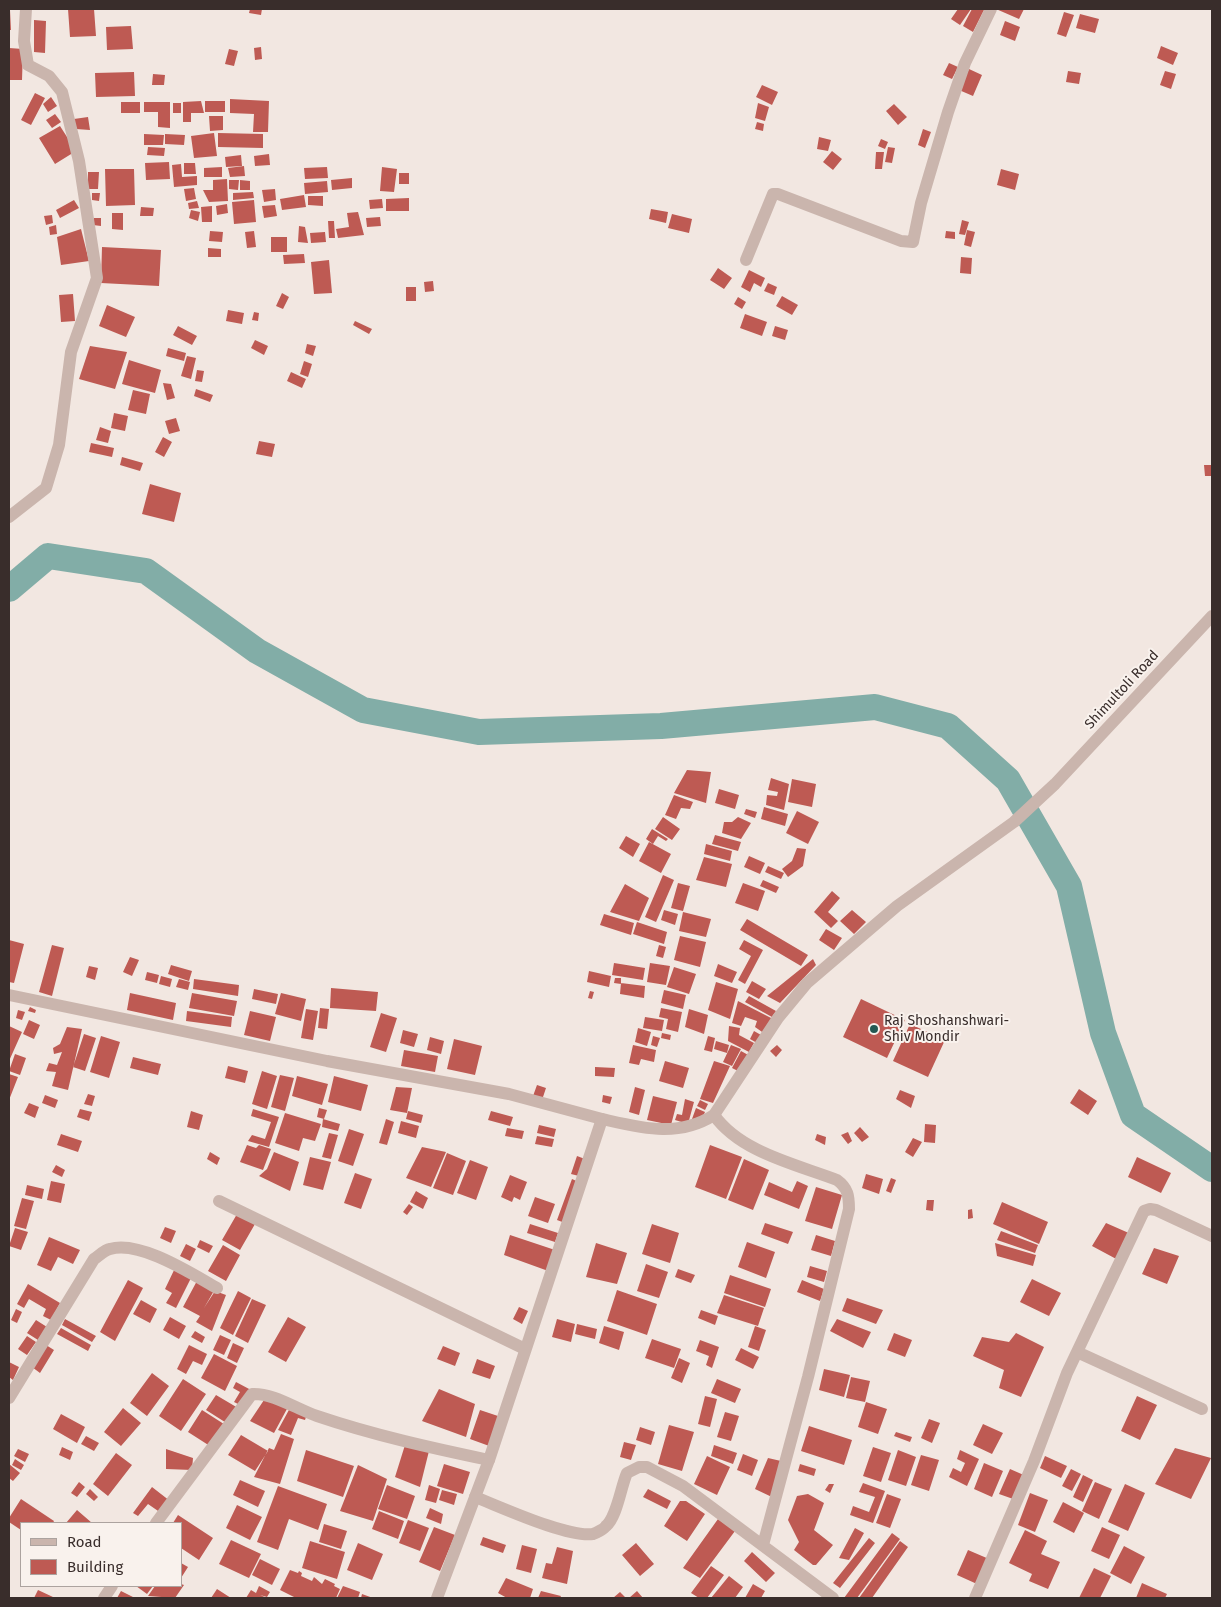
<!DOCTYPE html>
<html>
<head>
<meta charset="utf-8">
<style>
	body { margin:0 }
	#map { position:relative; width:1221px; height:1607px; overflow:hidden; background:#f2e7e1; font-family:"Fira Sans",sans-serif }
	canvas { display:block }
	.frame { position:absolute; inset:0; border:10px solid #392d2b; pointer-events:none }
	.legend { position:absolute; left:20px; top:1522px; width:162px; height:65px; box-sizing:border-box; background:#f9f2ed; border:1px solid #aca39f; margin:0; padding:6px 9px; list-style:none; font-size:15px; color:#392d2b }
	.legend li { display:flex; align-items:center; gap:10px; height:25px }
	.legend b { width:25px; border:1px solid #aca39f }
</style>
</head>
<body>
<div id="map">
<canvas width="1221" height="1607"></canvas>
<div class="frame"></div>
<ul class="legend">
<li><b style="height:6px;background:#cab5ad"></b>Road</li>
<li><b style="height:14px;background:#be5a53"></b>Building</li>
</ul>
</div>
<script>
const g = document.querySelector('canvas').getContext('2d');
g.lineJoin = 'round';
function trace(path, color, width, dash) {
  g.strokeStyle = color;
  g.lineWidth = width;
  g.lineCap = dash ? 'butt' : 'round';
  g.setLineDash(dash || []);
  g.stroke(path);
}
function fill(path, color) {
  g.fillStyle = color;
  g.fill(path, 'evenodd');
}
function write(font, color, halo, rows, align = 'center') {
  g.font = font + ' "Fira Sans",sans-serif';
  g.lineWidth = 4;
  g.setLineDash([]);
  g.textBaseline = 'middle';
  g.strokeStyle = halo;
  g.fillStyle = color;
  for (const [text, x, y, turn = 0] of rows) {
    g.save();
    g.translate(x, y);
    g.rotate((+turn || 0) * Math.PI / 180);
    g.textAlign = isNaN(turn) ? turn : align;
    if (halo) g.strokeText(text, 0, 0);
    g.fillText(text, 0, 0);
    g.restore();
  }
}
trace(new Path2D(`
	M9 589 48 556 146 571 257 651 363 710 479 732 661 726 875 707 948 726 1008 780 1069 886 1103 1033 1133 1115 1212 1169`), '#82ada7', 26);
fill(new Path2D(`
	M68 9H94L96 36 70 37Z
	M250 9H262L261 15 249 13Z
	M958 9H971L960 25 951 19Z
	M972 9 984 10 973 32 963 26Z
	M996 9H1024L1019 19Z
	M9 10H10L11 30H9Z
	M1064 12 1074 15 1066 37 1057 34Z
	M1080 14 1099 19 1095 33 1076 28Z
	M34 20 46 21 45 53 34 52Z
	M1005 21 1020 27 1015 41 1000 35Z
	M131 26 133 49 107 50 106 27Z
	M1161 46 1178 53 1173 65 1157 58Z
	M261 47 262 59 255 60 254 48Z
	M9 48 23 49 22 80H9Z
	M229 49 238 51 234 66 225 64Z
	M949 63 958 67 952 79 943 75Z
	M969 69 982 75 973 96 959 90Z
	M1068 71 1081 73 1079 84 1066 82Z
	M1165 71 1176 74 1171 89 1160 85Z
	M134 72 135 96 96 97 95 73Z
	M153 74 165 75 164 85H152Z
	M762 85 778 92 772 105 756 97Z
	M35 93 45 98 31 125 21 120Z
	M51 97 57 106 48 112 43 104Z
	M230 99 269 101 268 132H253L254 114 230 113Z
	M201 101 204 113H191V122H183V102Z
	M205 101H225V112H205Z
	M121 102H140V113H121Z
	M144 102H170V128L158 127V112H144Z
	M173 103H181V113H173Z
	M758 103 769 107 765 121 755 118Z
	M894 104 907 117 898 125 886 111Z
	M55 114 61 122 52 128 46 120Z
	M209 116H223V130L210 131Z
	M88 117 90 130 76 129 74 119Z
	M757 122 764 124 763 131 755 129Z
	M60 126 76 151 55 164 39 138Z
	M923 129 931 132 925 148 918 145Z
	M214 133 217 156 194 158 191 136Z
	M218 133 263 134V148L218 147Z
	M144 134 164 135 163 145H144Z
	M165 134 185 135 184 145 165 144Z
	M819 137 831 140 828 151 817 149Z
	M881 139 888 142 885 149 878 146Z
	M148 147 165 148 164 156 147 155Z
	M888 147 895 148 892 163 885 162Z
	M832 151 842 159 833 170 823 162Z
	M876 152H884L882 169H875Z
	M269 154 270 165 255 166 254 156Z
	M241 155 242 166 226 167 225 157Z
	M169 162 170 179 146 180 145 163Z
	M184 163H195L196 174H184Z
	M181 164 182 177 197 176V185L174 187 172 165Z
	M244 166 245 176 230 177 228 168Z
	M222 167V177H204V168Z
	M327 167 328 178 305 179 304 168Z
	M382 167 397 169 394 192 380 191Z
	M105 169H134L135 205 106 206Z
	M1001 169 1019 174 1015 190 997 185Z
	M88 172H99L98 189H88Z
	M399 173H409V184H399Z
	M352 178V188L332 190 331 180Z
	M227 179 228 201 209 202 203 190H213V180Z
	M229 180H239L238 190 229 189Z
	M240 180 250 181V190H240Z
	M327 181 328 192 305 194 304 183Z
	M194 188 196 199 186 201 184 189Z
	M275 189 276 200 264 202 262 190Z
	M253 192 254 198 233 200V193Z
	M92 193H100L99 201 92 200Z
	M304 195 306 207 282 210 280 199Z
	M308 196H323V206L308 205Z
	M409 198V211H386V199Z
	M382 199 383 208 370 209 369 200Z
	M74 200 79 208 60 218 56 210Z
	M254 200 256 222 234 224 232 202Z
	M197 201 199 208 189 209 188 203Z
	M227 204 228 213 217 215 216 206Z
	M275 205 277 216 264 218 262 206Z
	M212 206V222H202L201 207Z
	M141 207 154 208 153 216H140Z
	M651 209 668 212 666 223 649 219Z
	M191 210 200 212 198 221 189 218Z
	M358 212 364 235 338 238 336 229 349 227 347 213Z
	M112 213H123V230L112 229Z
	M672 214 692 219 689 233 668 228Z
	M52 215 53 223 46 225 44 216Z
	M380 217 381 226 367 227 366 218Z
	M94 218H101V226L93 225Z
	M962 220 969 222 965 235 959 234Z
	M328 221H334L335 238H329Z
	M56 225 57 234 50 235 49 227Z
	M299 226 305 227 308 243 298 242Z
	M81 229 89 261 61 265 57 237Z
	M967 230 975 232 971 247 964 245Z
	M210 231 223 232 222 242 209 241Z
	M254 231 256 247 247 248 245 232Z
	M946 231 955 232V239L945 238Z
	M325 232 326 242 311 243 310 233Z
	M271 237H287V252H271Z
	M102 247 161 250 159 286 101 283Z
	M208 248 221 249V257H208Z
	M304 254 305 263 284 264 283 255Z
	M961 257 972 258 971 274 960 273Z
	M329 260 332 293 314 294 311 262Z
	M718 268 732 278 724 289 710 280Z
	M749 270 765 278 761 287 754 283 750 292 741 287Z
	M433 281 434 291 425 292 424 282Z
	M768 283 777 287 774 295 764 291Z
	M406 287H416V301H406Z
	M282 293 289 297 283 309 276 306Z
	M73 294 75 321 61 322 59 295Z
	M782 296 798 305 792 315 776 306Z
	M738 297 746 302 742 309 734 304Z
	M107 305 135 317 126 337 99 326Z
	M228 310 244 313 242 324 226 321Z
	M254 312 259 313 258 321 252 320Z
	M745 314 767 322 762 336 740 328Z
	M355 321 372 329 369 334 353 325Z
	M178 326 197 336 192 345 173 335Z
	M775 326 788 330 785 340 772 336Z
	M255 340 268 346 264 355 251 348Z
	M307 344 316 346 313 356 305 353Z
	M90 346 127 352 115 389 79 379Z
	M168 348 186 353 184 361 166 356Z
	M187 356 196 358 191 379 181 376Z
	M129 360 161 370 155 393 122 384Z
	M304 361 312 364 308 377 300 374Z
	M197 370 204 371 202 382 195 381Z
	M291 372 306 379 302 388 287 381Z
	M163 383 171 384 175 398 167 400Z
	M196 389 213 395 210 402 194 396Z
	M133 390 150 394 146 414 128 410Z
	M114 413 128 416 125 431 111 428Z
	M176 418 180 431 169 434 165 421Z
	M100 427 111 431 108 443 96 440Z
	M163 437 172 442 164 457 155 452Z
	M259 441 275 444 272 457 256 454Z
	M91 443 114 448 112 457 89 452Z
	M122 457 143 463 140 471 120 465Z
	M1204 465H1212V476H1205Z
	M150 484 181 493 174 522 142 514Z
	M687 770 711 772 706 803 674 793Z
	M771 778 789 784 784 810 766 805 767 795 777 796 778 792 768 790Z
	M792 779 816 784 812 807 788 802Z
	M719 789 739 795 735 809 715 803Z
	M674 795 693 802 690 809 681 808 676 819 665 815Z
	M764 807 788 814 785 826 761 819Z
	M746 809 757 812 755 818 744 814Z
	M797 811 819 822 808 844 786 833Z
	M663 817 680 829 672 840 655 829Z
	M738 817 751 823 741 839 722 833 724 822H732Z
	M652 829 668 839 666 841 658 836 653 844 646 839Z
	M715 835 741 842 738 851 712 844Z
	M626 836 640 844 633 857 619 848Z
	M649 842 671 854 661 873 639 861Z
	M706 844 732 851 730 861 704 854Z
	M797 848 806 849 803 866 788 877 782 869 792 861Z
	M749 856 765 863 760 874 744 867Z
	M704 857 732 864 726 887 696 880Z
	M768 866 784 873 781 879 765 872Z
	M663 875 674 880 656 922 645 917Z
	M763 880 779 887 776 893 760 886Z
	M678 883 690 886 683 911 671 908Z
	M743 883 765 891 758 911 735 903Z
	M625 884 649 898 639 921 610 912Z
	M832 891 840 898 828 912 838 921 831 928 814 912Z
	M664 910 678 914 675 925 661 920Z
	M852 910 866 922 854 934 840 921Z
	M683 912 711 919 706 937 679 931Z
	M604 914 634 923 631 935 600 925Z
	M747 919 808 955 801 966 740 930Z
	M637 922 667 932 664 944 633 934Z
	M826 929 842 938 834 950 819 940Z
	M680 936 706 942 700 967 674 960Z
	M9 940 24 944 14 983 9 982Z
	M744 940 763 950 745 984 738 980 751 956 739 949Z
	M52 945 64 948 52 996 39 992Z
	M659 945 666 947 663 958 656 956Z
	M130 957 139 960 132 976 123 972Z
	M813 959 816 965 780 1003 767 996Z
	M614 963 645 968 643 980 612 975Z
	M650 963 670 966 666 985 647 982Z
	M718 964 737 972 732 983 714 976Z
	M171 965 192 971 189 981 168 974Z
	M89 966 98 968 95 980 86 977Z
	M674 967 696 974 689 994 667 987Z
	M589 971 611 976 609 987 587 982Z
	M147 972 159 975 157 983 145 980Z
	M161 976 172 979 170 987 159 984Z
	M615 978H621V984L614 983Z
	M179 979 190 982 188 990 176 987Z
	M194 979 239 985 238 996 193 989Z
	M752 981 766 989 759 999 746 992Z
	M716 982 738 989 730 1019 708 1010Z
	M621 983 645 986 644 998 620 994Z
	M331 988 378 992 376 1011 330 1008Z
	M254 989 278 994 276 1004 252 999Z
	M664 990 686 995 683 1009 661 1003Z
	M590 991 594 992 592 999 588 998Z
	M130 993 176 1003 173 1020 127 1010Z
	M192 993 237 1001 234 1016 189 1008Z
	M281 993 306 999 301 1021 275 1014Z
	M749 996 776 1011 772 1017 745 1002Z
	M861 999 905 1020 887 1058 843 1037Z
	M738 1001 773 1019 765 1034 755 1027 757 1021 745 1017 741 1026 732 1023Z
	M30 1007 36 1010 35 1013 28 1011Z
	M320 1008 329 1009 327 1029 318 1028Z
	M661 1008 682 1012 678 1032 666 1029 668 1019 659 1017Z
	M306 1009 318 1011 313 1040 301 1038Z
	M689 1009 708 1015 704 1034 685 1027Z
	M18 1010 25 1012 22 1020 16 1018Z
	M187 1011 232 1017 231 1027 186 1021Z
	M250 1011 276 1017 270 1041 244 1035Z
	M381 1013 397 1018 386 1052 370 1047Z
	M645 1017 664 1020 662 1031 643 1028Z
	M29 1020 40 1025 34 1039 23 1034Z
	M910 1024 945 1040 928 1077 893 1061Z
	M9 1026 22 1032 9 1061Z
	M729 1026 740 1028 739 1035 754 1043 749 1052 728 1041Z
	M67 1027 82 1029 68 1090 52 1086 56 1072 46 1071 49 1063 57 1065 62 1052 54 1054 53 1048 60 1044Z
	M638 1028 651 1032 647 1046 635 1042Z
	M403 1030 418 1034 414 1047 400 1043Z
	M754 1031 761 1035 757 1043 750 1039Z
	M662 1033 671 1035 670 1040 661 1038Z
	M84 1034 96 1038 85 1071 73 1067Z
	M101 1036 120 1042 109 1078 90 1072Z
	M653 1036 660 1038 657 1047 651 1045Z
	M708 1036 715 1038 712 1052 704 1050Z
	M430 1037 444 1041 441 1054 427 1050Z
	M454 1039 482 1046 475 1075 447 1069Z
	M716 1041 729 1045 727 1053 714 1049Z
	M633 1045 656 1050 654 1062 641 1059 639 1065 629 1063Z
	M731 1045 741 1049 732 1066 723 1062Z
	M777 1045 782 1050 776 1057 770 1051Z
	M404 1050 438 1056 435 1072 401 1066Z
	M741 1051 750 1056 742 1073 732 1068Z
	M15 1054 26 1058 20 1075 9 1071Z
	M133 1057 161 1064 158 1075 130 1068Z
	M665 1061 689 1068 683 1088 659 1081Z
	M714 1061 730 1066 713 1103 700 1099Z
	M228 1066 248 1071 245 1083 225 1078Z
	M595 1067 615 1068 614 1077 595 1076Z
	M262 1071 277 1076 267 1109 252 1104Z
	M9 1074 18 1077 9 1100Z
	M280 1075 294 1078 285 1111 271 1107Z
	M297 1076 328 1084 322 1105 292 1096Z
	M334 1076 368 1085 361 1111 328 1102Z
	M537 1085 546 1088 542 1100 533 1096Z
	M396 1087 412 1088 407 1113 390 1110Z
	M635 1087 645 1090 639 1115 629 1112Z
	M1079 1089 1097 1101 1088 1115 1070 1103Z
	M900 1090 915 1096 911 1108 896 1099Z
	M88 1094 95 1096 92 1106 84 1104Z
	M45 1095 58 1100 55 1108 42 1103Z
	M603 1095 612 1097 610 1104 602 1102Z
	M653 1096 677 1102 671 1125 647 1120Z
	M685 1099 694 1102 688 1124 675 1120 677 1114 682 1115Z
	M700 1100 708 1104 705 1110 697 1106Z
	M29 1103 39 1107 35 1118 24 1113Z
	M319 1108 327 1110 324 1119 317 1117Z
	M696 1108 705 1112 700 1123 692 1119Z
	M80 1109 92 1112 89 1121 77 1117Z
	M253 1109 279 1117 269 1147 248 1141 252 1135 265 1139 271 1122 251 1116Z
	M191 1111 203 1115 199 1130 187 1127Z
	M408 1111 423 1115 421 1123 406 1119Z
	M491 1111 513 1117 510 1126 488 1120Z
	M285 1113 321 1124 315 1141 303 1138 299 1151 275 1143Z
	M323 1119 340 1124 338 1131 322 1127Z
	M386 1119 394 1122 387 1145 379 1143Z
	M401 1121 419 1126 416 1138 398 1133Z
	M925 1124 936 1125 935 1143 924 1142Z
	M539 1125 556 1129 554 1137 537 1133Z
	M860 1127 869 1137 862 1142 854 1133Z
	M507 1128 524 1131 522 1139 505 1136Z
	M349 1129 364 1134 353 1166 338 1161Z
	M848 1132 852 1141 848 1144 841 1135Z
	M329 1133 338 1135 331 1159 322 1157Z
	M61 1134 82 1141 78 1152 57 1145Z
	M817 1134 826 1137 825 1145 815 1140Z
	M537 1136 554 1139 552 1147 535 1144Z
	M913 1138 922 1142 913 1157 905 1152Z
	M247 1145 256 1148 259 1145 271 1149 263 1170 240 1162Z
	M710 1145 742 1157 726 1199 695 1187Z
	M422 1147 446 1152 431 1187 406 1178Z
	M210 1152 220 1158 217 1165 207 1159Z
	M274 1152 299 1162 290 1191 259 1176 267 1169Z
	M447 1153 466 1161 453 1195 433 1188Z
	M577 1156 585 1159 579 1176 571 1174Z
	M310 1157 331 1162 323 1190 303 1185Z
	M1137 1157 1171 1173 1161 1193 1128 1177Z
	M744 1159 769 1170 753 1210 728 1200Z
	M470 1160 488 1167 476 1200 457 1193Z
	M56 1165 65 1170 62 1177 52 1172Z
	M355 1173 372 1179 361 1209 344 1203Z
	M866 1174 883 1179 879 1194 862 1188Z
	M510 1175 527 1182 520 1200 514 1197 512 1202 501 1197Z
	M891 1178 896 1180 891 1193 886 1191Z
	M572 1179 581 1183 565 1223 557 1220Z
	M51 1181 65 1184 61 1203 47 1200Z
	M797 1181 808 1186 799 1209 764 1195 769 1182 792 1192Z
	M27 1185 44 1189 42 1199 25 1195Z
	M816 1187 842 1195 832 1229 805 1221Z
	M416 1191 428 1198 423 1209 410 1202Z
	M535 1197 555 1204 548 1223 528 1216Z
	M22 1198 34 1201 26 1229 14 1226Z
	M927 1200H934L933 1211 926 1210Z
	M1002 1202 1048 1222 1039 1244 993 1224Z
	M409 1204 413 1207 407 1215 403 1212Z
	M972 1209 973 1218 968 1219V1210Z
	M237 1214 255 1224 240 1250 222 1240Z
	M765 1223 793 1232 788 1244 761 1234Z
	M1106 1223 1131 1234 1120 1261 1092 1246Z
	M530 1224 558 1233 555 1242 527 1233Z
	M652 1224 679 1233 670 1263 642 1254Z
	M165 1227 176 1231 171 1243 160 1238Z
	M15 1228 28 1232 21 1250 9 1246Z
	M1001 1231 1038 1245 1035 1253 997 1240Z
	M510 1235 558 1251 551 1272 504 1255Z
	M816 1235 835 1241 831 1256 811 1250Z
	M49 1237 80 1250 73 1264 58 1257 51 1271 37 1265Z
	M200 1240 213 1246 209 1253 197 1247Z
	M747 1242 775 1252 766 1278 738 1267Z
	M596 1243 627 1253 617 1284 586 1277Z
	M995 1243 1036 1255 1033 1266 997 1256Z
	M186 1244 196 1249 190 1261 180 1256Z
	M223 1245 240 1255 226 1281 208 1271Z
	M1154 1248 1179 1256 1167 1284 1142 1274Z
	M646 1264 668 1272 659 1298 637 1291Z
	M176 1266 193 1274 176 1308 166 1303 172 1293 165 1289Z
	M810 1266 827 1271 824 1282 807 1277Z
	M678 1269 695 1275 691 1283 675 1277Z
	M730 1275 771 1289 765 1307 724 1293Z
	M198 1279 215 1289 204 1308 215 1291 226 1295 212 1331 196 1322 200 1316 183 1307Z
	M1032 1279 1061 1293 1049 1316 1020 1302Z
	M128 1280 143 1288 115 1341 100 1332Z
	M802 1280 824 1289 820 1301 797 1292Z
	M28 1284 60 1303 51 1320 43 1316 46 1309 29 1299 24 1308 17 1304Z
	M617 1290 657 1304 647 1335 607 1321Z
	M238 1291 251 1298 233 1335 220 1328Z
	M724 1295 764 1308 758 1326 717 1313Z
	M847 1298 883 1310 876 1324 842 1311Z
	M252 1299 266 1305 248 1343 235 1336Z
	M141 1300 157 1309 150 1323 133 1314Z
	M519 1307 528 1311 522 1324 513 1319Z
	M16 1309 22 1312 17 1323 11 1320Z
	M701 1310 718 1316 715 1325 698 1318Z
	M170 1317 186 1326 179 1339 163 1330Z
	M288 1317 306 1327 286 1362 268 1352Z
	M65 1319 96 1336 92 1342 62 1325Z
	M557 1319 575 1324 571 1342 552 1337Z
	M837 1319 871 1332 863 1348 830 1331Z
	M36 1320 47 1327 38 1340 27 1333Z
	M577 1324 597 1329 595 1339 575 1334Z
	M604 1326 624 1332 619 1350 599 1343Z
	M755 1326 766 1330 759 1351 748 1347Z
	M61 1328 91 1345 88 1351 57 1334Z
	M195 1331 205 1337 202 1343 191 1337Z
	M894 1333 912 1340 905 1357 887 1350Z
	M1016 1333 1044 1347 1021 1397 999 1388 1004 1370 973 1356 982 1337 1009 1342Z
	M220 1335 231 1340 224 1355 213 1350Z
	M27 1336 36 1342 27 1355 18 1349Z
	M652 1339 681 1349 674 1368 645 1358Z
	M700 1340 719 1347 712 1368 706 1365 709 1356 696 1351Z
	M233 1343 244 1348 237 1363 227 1358Z
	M46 1345 54 1350 40 1373 32 1367Z
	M189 1345 207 1354 202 1365 193 1361 186 1374 177 1369Z
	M443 1346 460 1353 455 1366 437 1359Z
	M741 1348 759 1357 753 1369 735 1360Z
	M214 1354 237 1366 225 1391 201 1378Z
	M679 1358 690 1363 682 1383 671 1378Z
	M477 1359 495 1366 490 1379 472 1373Z
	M9 1362 19 1367 13 1380 9 1377Z
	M824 1369 850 1375 844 1397 819 1390Z
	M152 1373 169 1386 147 1416 130 1403Z
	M851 1377 870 1381 865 1402 846 1398Z
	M183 1379 206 1394 181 1431 159 1416Z
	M717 1379 741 1389 735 1403 711 1393Z
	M236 1382 251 1390 242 1406 234 1402 240 1392 233 1388Z
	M439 1389 475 1404 466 1437 422 1421Z
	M216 1395 238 1408 228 1424 206 1410Z
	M705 1396 717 1399 710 1427 698 1424Z
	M1137 1396 1157 1405 1140 1440 1121 1431Z
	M266 1397 288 1407 274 1433 250 1421Z
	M866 1402 887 1409 878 1434 858 1427Z
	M123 1408 141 1423 121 1446 104 1432Z
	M290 1408 307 1414 305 1420 298 1418 291 1435 278 1430Z
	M202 1410 227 1426 213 1448 188 1432Z
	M480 1410 501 1417 492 1447 470 1439Z
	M725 1412 739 1416 731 1441 717 1437Z
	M61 1414 85 1427 77 1443 53 1429Z
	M929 1419 940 1423 932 1443 921 1438Z
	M983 1424 1003 1433 992 1454 973 1445Z
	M669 1425 694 1432 682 1471 658 1464Z
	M809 1426 852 1440 844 1465 801 1451Z
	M640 1427 655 1432 651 1445 636 1440Z
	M896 1432 912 1437 910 1442 894 1436Z
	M281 1434 294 1439 280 1484 254 1477 269 1448 274 1450Z
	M241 1435 268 1451 255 1471 228 1455Z
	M86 1436 99 1443 94 1451 81 1444Z
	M624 1442 636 1445 631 1460 620 1457Z
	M405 1445 429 1451 420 1487 395 1477Z
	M714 1445 737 1453 733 1464 711 1456Z
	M62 1447 73 1452 70 1460 59 1455Z
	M873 1447 891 1453 881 1482 863 1476Z
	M1175 1448 1211 1458 1191 1499 1155 1484Z
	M18 1449 29 1454 25 1462 14 1456Z
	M166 1449 193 1458 192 1470 166 1469Z
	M306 1450 354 1466 343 1497 297 1481Z
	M898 1450 916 1457 906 1486 888 1480Z
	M960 1450 979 1459 967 1486 949 1477 953 1468 961 1472 965 1463 957 1459Z
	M116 1453 132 1465 108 1496 93 1484Z
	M743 1454 758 1460 752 1476 737 1470Z
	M921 1455 939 1460 929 1491 911 1485Z
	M707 1456 730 1467 717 1495 694 1484Z
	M1045 1456 1067 1466 1061 1478 1040 1468Z
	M768 1458 781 1461 774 1498 755 1489Z
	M15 1459 24 1465 21 1470 12 1465Z
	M984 1463 1003 1471 992 1497 974 1489Z
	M9 1464 20 1473 13 1481 9 1478Z
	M444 1464 470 1472 463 1494 437 1486Z
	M800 1464 816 1469 814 1476 798 1471Z
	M358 1465 387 1479 373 1521 340 1511Z
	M1010 1469 1026 1476 1016 1500 999 1494Z
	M1071 1469 1081 1474 1072 1491 1062 1486Z
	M1083 1475 1093 1480 1083 1502 1073 1497Z
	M240 1480 265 1491 258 1507 233 1495Z
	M79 1482 85 1487 77 1497 71 1493Z
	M1095 1482 1112 1489 1099 1519 1082 1511Z
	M863 1483 885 1491 873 1523 850 1515 853 1506 869 1512 875 1497 859 1492Z
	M829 1484H834L830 1493 825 1490Z
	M1125 1484 1145 1493 1128 1531 1108 1522Z
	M387 1485 415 1496 407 1519 378 1509Z
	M429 1485 440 1489 436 1503 425 1500Z
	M278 1486 327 1504 318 1530 289 1519 278 1550 257 1542Z
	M152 1487 170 1501 161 1513 148 1504 138 1516 133 1513Z
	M90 1489 98 1497 94 1501 86 1494Z
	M648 1489 671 1501 667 1509 643 1497Z
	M442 1490 457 1494 454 1505 439 1500Z
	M1030 1493 1048 1500 1035 1532 1018 1525Z
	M808 1494 824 1503 814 1530 833 1545 816 1565H813L794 1550 799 1542 788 1520 797 1496Z
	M887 1494 901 1499 890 1528 876 1523Z
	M21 1499 54 1521 53 1523H21V1530L9 1522V1518Z
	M680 1501H686L705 1514 687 1541 664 1526Z
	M1063 1502 1084 1513 1074 1533 1053 1522Z
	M237 1505 262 1517 250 1540 226 1528Z
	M430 1508 443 1514 441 1524 426 1518Z
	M77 1510 92 1523H66Z
	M379 1511 404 1521 398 1539 372 1529Z
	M178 1515 213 1538 199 1560 181 1548V1523H173Z
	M718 1519 735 1531 700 1578 683 1568Z
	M408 1520 429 1528 420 1551 399 1543Z
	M324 1524 347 1531 341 1549 319 1542Z
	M434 1527 455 1535 440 1571 419 1562Z
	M1102 1527 1120 1535 1109 1559 1091 1551Z
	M855 1528 864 1533 849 1560 839 1558Z
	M1025 1530 1047 1541 1041 1554 1060 1562 1048 1589 1029 1581 1032 1574 1009 1563Z
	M892 1533 900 1539 857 1598H844Z
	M483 1537 506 1545 503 1553 480 1545Z
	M869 1538 875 1543 840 1588 833 1583Z
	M231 1540 261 1554 249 1578 219 1564Z
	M310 1541 345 1552 337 1579 302 1568Z
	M900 1541 908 1547 872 1598H859Z
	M358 1543 383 1554 372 1580 347 1570Z
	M636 1543 654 1564 640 1576 622 1555Z
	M522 1545 537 1549 531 1573 516 1569Z
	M1124 1546 1145 1557 1131 1584 1110 1573Z
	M557 1547 573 1551 567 1584 542 1578 546 1563 552 1564Z
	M968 1550 989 1559 977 1584 957 1575Z
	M752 1552 775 1573 766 1582 744 1561Z
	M260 1559 280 1569 272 1585 252 1575Z
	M181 1563 188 1567 181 1578Z
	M711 1566 724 1575 707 1598H699L691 1593Z
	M1094 1568 1111 1576 1100 1598H1079Z
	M290 1570 298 1573 299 1571 302 1573 301 1576 312 1581 314 1577 322 1584 325 1579 335 1584 334 1586 340 1589 336 1598H296L280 1590Z
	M729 1576 743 1587 735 1598H711Z
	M506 1578 533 1589 530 1598H507L498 1593Z
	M1142 1583 1167 1594 1165 1598H1136Z
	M181 1584 184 1585 175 1598 148 1596 155 1586H181Z
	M753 1584 765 1591 761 1598H745Z
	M136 1586H153L147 1594Z
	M259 1586 270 1592 267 1597 260 1595 267 1598H246L251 1590 256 1593Z
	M343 1586 360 1592 358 1598H337Z
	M217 1589 231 1598H211Z
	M38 1590 53 1597 52 1598H34Z
	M121 1591 135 1598H117Z
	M541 1591 561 1596 560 1598H538Z
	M637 1591 643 1598H629Z
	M620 1592 626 1598H613Z
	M362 1594 373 1598H361Z`), '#be5a53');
trace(new Path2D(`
	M746 260 773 194H778L901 241 913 242 921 203 948 112 965 63 991 9
	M9 517 46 488 59 445 71 352 97 278 79 161 62 92 49 76 28 65 24 41 26 9
	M9 995 327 1061 509 1094 602 1119
	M714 1115C740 1152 795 1164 837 1180 848 1188 849 1196 849 1209L808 1377 763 1545
	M219 1201 525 1349
	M1077 1352 1202 1409
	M9 1398 94 1259C99 1256 104 1250 110 1249 140 1240 192 1274 217 1288
	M475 1497C501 1507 568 1538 593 1534 596 1533 604 1529 606 1526 617 1517 621 1486 627 1473L639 1467H647L683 1486 833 1598
	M156 1523 252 1394C274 1393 296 1409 317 1416 373 1435 432 1448 489 1460
	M104 1598 112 1586
	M975 1598 1034 1461 1067 1373 1144 1211 1150 1209 1156 1210 1212 1236`), '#cab5ad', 12);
trace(new Path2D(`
	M437 1598 489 1460 602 1119C642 1128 678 1138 714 1115L778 1018 807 983 897 906 1014 822 1055 784 1212 616`), '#cab5ad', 12);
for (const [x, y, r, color] of [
	[874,1029,5,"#235852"]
]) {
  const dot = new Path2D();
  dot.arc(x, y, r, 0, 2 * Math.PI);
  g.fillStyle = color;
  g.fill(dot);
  trace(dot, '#f9f2ed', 2);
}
write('14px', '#392d2b', '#f9f2ed', [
	["Shimultoli Road",1122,690,-47]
]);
write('14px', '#392d2b', '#f9f2ed', [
	["Raj Shoshanshwari-",884,1021],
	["Shiv Mondir",884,1037]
], 'left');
</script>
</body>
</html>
